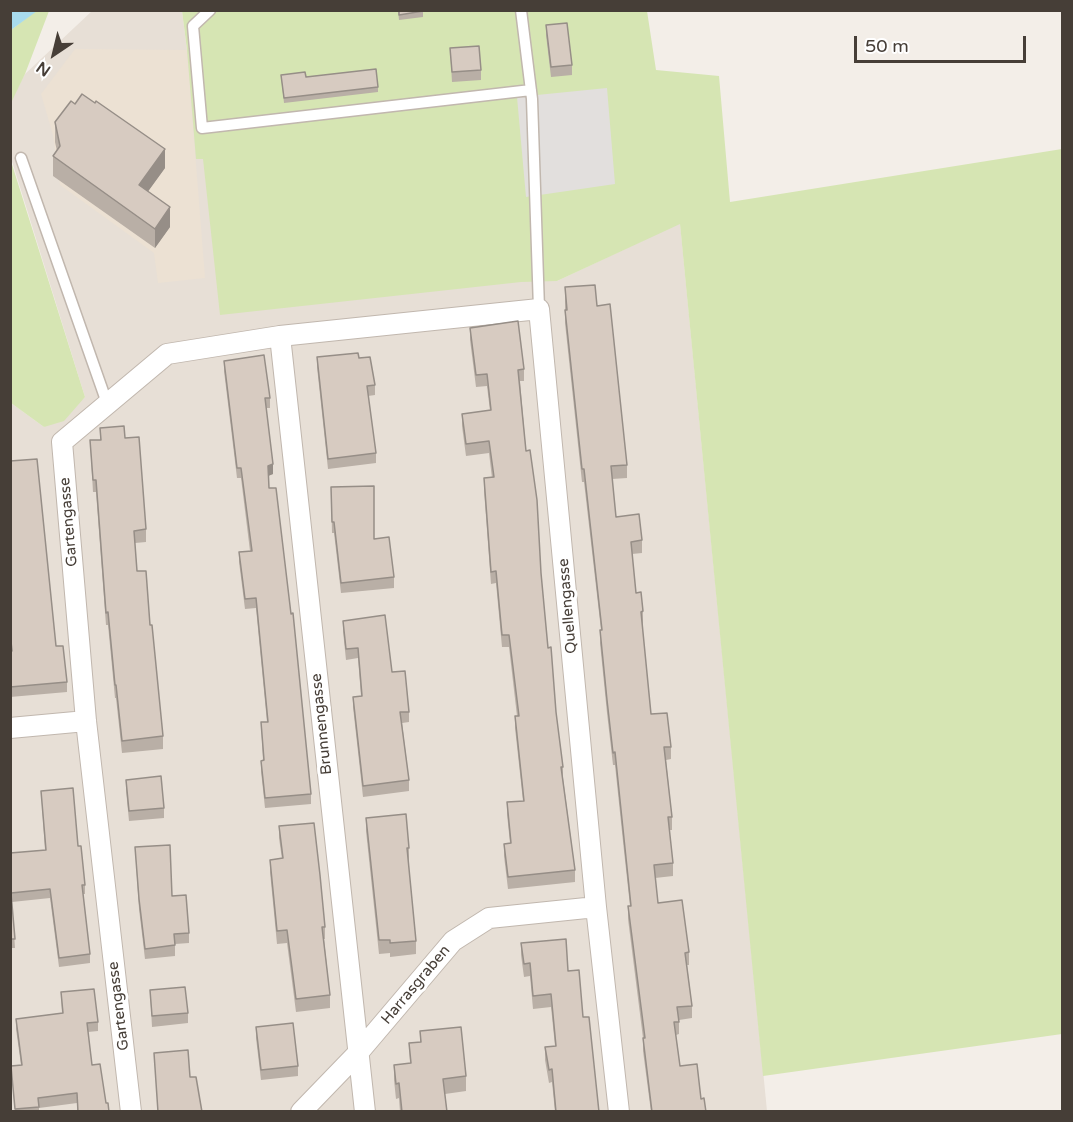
<!DOCTYPE html>
<html>
<head>
<meta charset="utf-8">
<style>
	body { margin:0 }
	#map { position:relative; width:1073px; height:1122px; overflow:hidden; background:#f3eee8; font-family:"Varela Round",sans-serif }
	canvas { display:block }
	.frame { position:absolute; inset:0; border:12px solid #463e37; pointer-events:none }
	.north { position:absolute; left:24px; top:24px; width:60px; height:60px; -webkit-text-stroke:4px #fff; paint-order:stroke; rotate:215deg; font-size:16px; font-weight:700; line-height:24px; text-align:center; color:#463e37 }
	.north::after { content:''; display:block; margin:auto; width:21px; height:27px; background:#463e37; clip-path:polygon(50% 0,100% 100%,50% 72%,0 100%) }
	.scale { position:absolute; left:854px; top:36px; width:172px; height:27px; box-sizing:border-box; border:3px solid #463e37; border-top:0; padding-left:8px; font-size:18px; line-height:21px; white-space:nowrap; color:#463e37; -webkit-text-stroke:4px #fff; paint-order:stroke }
</style>
</head>
<body>
<div id="map">
<canvas width="1073" height="1122"></canvas>
<div class="frame"></div>
<div class="north">N</div>
<div class="scale">50 m</div>
</div>
<script>
const g = document.querySelector('canvas').getContext('2d');
g.lineJoin = 'round';
function fill(path, color) {
  g.fillStyle = color;
  g.fill(path, 'evenodd');
}
function trace(path, color, width, dash) {
  g.strokeStyle = color;
  g.lineWidth = width;
  g.lineCap = dash ? 'butt' : 'round';
  g.setLineDash(dash || []);
  g.stroke(path);
}
function write(font, color, halo, rows, align = 'center') {
  g.font = font + ' "Varela Round",sans-serif';
  g.lineWidth = 6;
  g.setLineDash([]);
  g.textBaseline = 'middle';
  g.strokeStyle = halo;
  g.fillStyle = color;
  for (const [text, x, y, turn = 0] of rows) {
    g.save();
    g.translate(x, y);
    g.rotate((+turn || 0) * Math.PI / 180);
    g.textAlign = isNaN(turn) ? turn : align;
    if (halo) g.strokeText(text, 0, 0);
    g.fillText(text, 0, 0);
    g.restore();
  }
}
fill(new Path2D(`
	M92 11H182L187 50 504 126 557 281 680 223 767 1111H11V403L44 427 85 397 11 158 10 103 25 74Z`), '#e7dfd6');
fill(new Path2D(`
	M75 49 187 50 205 278 158 283 154 253 60 185 53 135 41 94Z`), '#ece1d3');
fill(new Path2D(`
	M37 10 49 11 25 74 11 103V30Z
	M182 11H647L656 70 719 76 730 202 1062 149V1034L763 1076 680 224 557 281 521 282 220 315 203 159H196L187 50Z
	M10 158 85 397 64 421 44 427 11 403Z`), '#d6e5b3');
fill(new Path2D(`
	M607 88 615 184 526 197 517 97Z`), '#e2dfdd');
fill(new Path2D(`
	M11 10H37V11L11 30Z`), '#a8dbed');
const service = new Path2D(`
	M210 10 193 26 202 128 531 90
	M521 10 532 99 539 309
	M21 158 107 403`);
const minor = new Path2D(`
	M280 336 365 1112
	M10 728 86 721
	M131 1112 86 721 62 442 167 354 280 336 539 309 596 907 619 1112
	M301 1112 358 1053 453 941 489 918 596 907`);
trace(service, '#c1b7ae', 13);
trace(minor, '#c1b7ae', 22);
trace(service, '#fff', 10);
trace(minor, '#fff', 20);
fill(new Path2D(`
	M398 10H423V17L399 20Z
	M546 25 572 65V75L551 77 546 35Z
	M450 48 481 70V80L452 82Z
	M281 75 306 77 378 87V92L284 103Z
	M55 122 165 168 148 191 170 227 155 248 53 176V156L57 151 55 142Z
	M565 287 597 306 627 465V478L612 479 616 517 642 540V553L632 554 636 593 643 611V624H642L651 714 671 747V759L666 760 672 817V830H669L673 863V876L655 878 658 903 689 952V965H687L692 1006V1018L679 1020V1034L676 1035 680 1066 701 1099 706 1112H651L643 1051V1038L628 919V906H630L624 851 615 765H613L607 713 600 643 601 630 584 482H582L565 323Z
	M470 328 524 369V381H520L526 451 541 573 548 648 563 767V778L575 870V882L508 889 504 856V844L510 843 507 814V802L523 801 515 728V716H517L509 647H502L496 583 491 584 484 490V478H492L489 453 466 456 462 426V414L490 411 487 386 476 387 470 340Z
	M317 357 359 358 375 385V395L368 396 376 453V463L328 469 317 367Z
	M224 361 270 398V408H266L273 474 268 476 269 488 311 794V804L265 808 261 771V761L263 760 261 722H267L256 608 245 609 239 562V552L250 551 241 478H237L224 371Z
	M100 428 125 438 146 529V542L135 543 137 571 150 625 163 736V749L122 753 116 698H115L108 625H106L96 492H93L90 440H100Z
	M10 461 56 646 67 682V692L10 697V651H11Z
	M331 487 374 539 394 577V588L341 593 334 533H332Z
	M343 621 392 672 409 712V722L402 723 409 780V791L363 797 353 707V697L361 696 358 658 346 660 343 631Z
	M126 780 164 808V818L129 821 126 790Z
	M41 791 78 846 85 885V894H83L90 954V963L59 967 50 898 12 902 15 948H10V853L45 850Z
	M366 818 409 848V861H408L416 941V954L390 957V953L379 954 366 831Z
	M279 826 325 927V939H324L330 995V1008L296 1012 287 943 277 944 270 872V860L282 859 279 838Z
	M135 847 172 896 189 933V943L175 944V956L145 959 139 909Z
	M521 943 568 971 583 1017 599 1112H555L552 1082 549 1083 545 1060V1047L555 1046 551 1007 533 1009 530 976 524 977 521 955Z
	M150 990 188 1013V1023L152 1027Z
	M61 992 98 1022V1031L88 1032 92 1065 109 1112H77V1103L39 1108V1112H15L11 1066 21 1065 16 1029V1019L62 1013Z
	M256 1027 298 1066V1076L261 1080 256 1038Z
	M420 1031 466 1076V1091L445 1094 447 1112H400L399 1098 396 1099 394 1080V1065L410 1063 409 1043 420 1042Z
	M154 1053 190 1077 202 1112H158Z`), '#b9afa6');
fill(new Path2D(`
	M165 149V168L139 204V185Z
	M170 207V227L155 248V229Z
	M273 464V474L268 476V466Z`), '#968e87');
const building = new Path2D(`
	M399 10H423V11L399 15Z
	M567 23 572 65 551 67 546 25Z
	M479 46 481 70 452 72 450 48Z
	M376 69 378 87 284 98 281 75 305 72 306 77Z
	M82 94 95 103 96 101 165 149 139 185 170 207 155 229 53 156 60 146 55 122 71 101 75 104Z
	M595 285 597 306 610 304 627 465 611 466 616 517 639 514 642 540 631 542 636 593 641 592 643 611 641 612 651 714 667 713 671 747H664L672 817H668L673 863 654 865 658 903 682 900 689 952 685 953 692 1006 677 1007 679 1022H674L680 1066 697 1064 701 1099 704 1098 706 1112H652L643 1038H645L628 906H631L615 752 613 753 607 700 600 630H602L584 469H582L565 310H567L565 287Z
	M518 321 524 369 518 370 526 451 530 450 537 500 541 573 548 648 551 647 556 712 563 767H561L575 870 508 877 504 844 511 843 507 802 524 801 515 716H519L509 635H502L496 571 491 572 484 478 494 477 489 441 466 444 462 414 491 410 487 374 476 375 470 328Z
	M358 353 359 358 370 357 375 385 367 386 376 453 328 459 317 357Z
	M264 355 270 398H265L273 464 268 466 269 488H276L291 614 293 613 311 794 265 798 261 761 264 760 261 722H268L256 598 245 599 239 552 252 551 241 468H237L224 361Z
	M124 426 125 438 139 437 146 529 134 531 137 571H146L150 625H152L163 736 122 741 116 685H115L108 612 106 613 96 480H93L90 440H101L100 428Z
	M37 459 56 646H63L67 682 10 687V651H12L10 632V461Z
	M374 486V539L389 537 394 577 341 583 334 522H332L331 487Z
	M385 615 392 672 405 671 409 712H400L409 780 363 786 353 697 362 696 358 648 346 649 343 621Z
	M161 776 164 808 129 811 126 780Z
	M73 788 78 846H81L85 885H82L90 954 59 958 50 889 11 893 15 939H10V853L46 850 41 791Z
	M406 814 409 848H407L416 941 390 943V940H379L366 818Z
	M314 823 320 875 325 927H322L330 995 296 999 287 930 277 931 270 860 283 858 279 826Z
	M170 845 172 896 186 895 189 933 174 934 175 945 145 949 139 899 135 847Z
	M566 939 568 971 579 970 583 1017H589L599 1112H556L552 1069 549 1070 545 1047 556 1046 551 994 533 996 530 963 524 964 521 943Z
	M185 987 188 1013 152 1016 150 990Z
	M94 989 98 1022 87 1023 92 1065 100 1064 106 1103H108L109 1112H78L77 1093 38 1098 39 1107 15 1109 11 1066 22 1065 16 1019 63 1013 61 992Z
	M293 1023 298 1066 261 1070 256 1027Z
	M461 1027 466 1076 443 1079 447 1112H402L399 1083 396 1084 394 1065 411 1063 409 1043 421 1042 420 1031Z
	M188 1050 190 1077H196L202 1112H158L154 1053Z`);
fill(building, '#d7cbc1');
trace(building, '#968e87', 1.5);
write('15px', '#463e37', '#fff', [
	["Gartengasse",69,522,-95],
	["Quellengasse",568,606,-95],
	["Brunnengasse",322,724,-96],
	["Harrasgraben",416,985,-50],
	["Gartengasse",119,1006,-97]
]);
</script>
</body>
</html>
